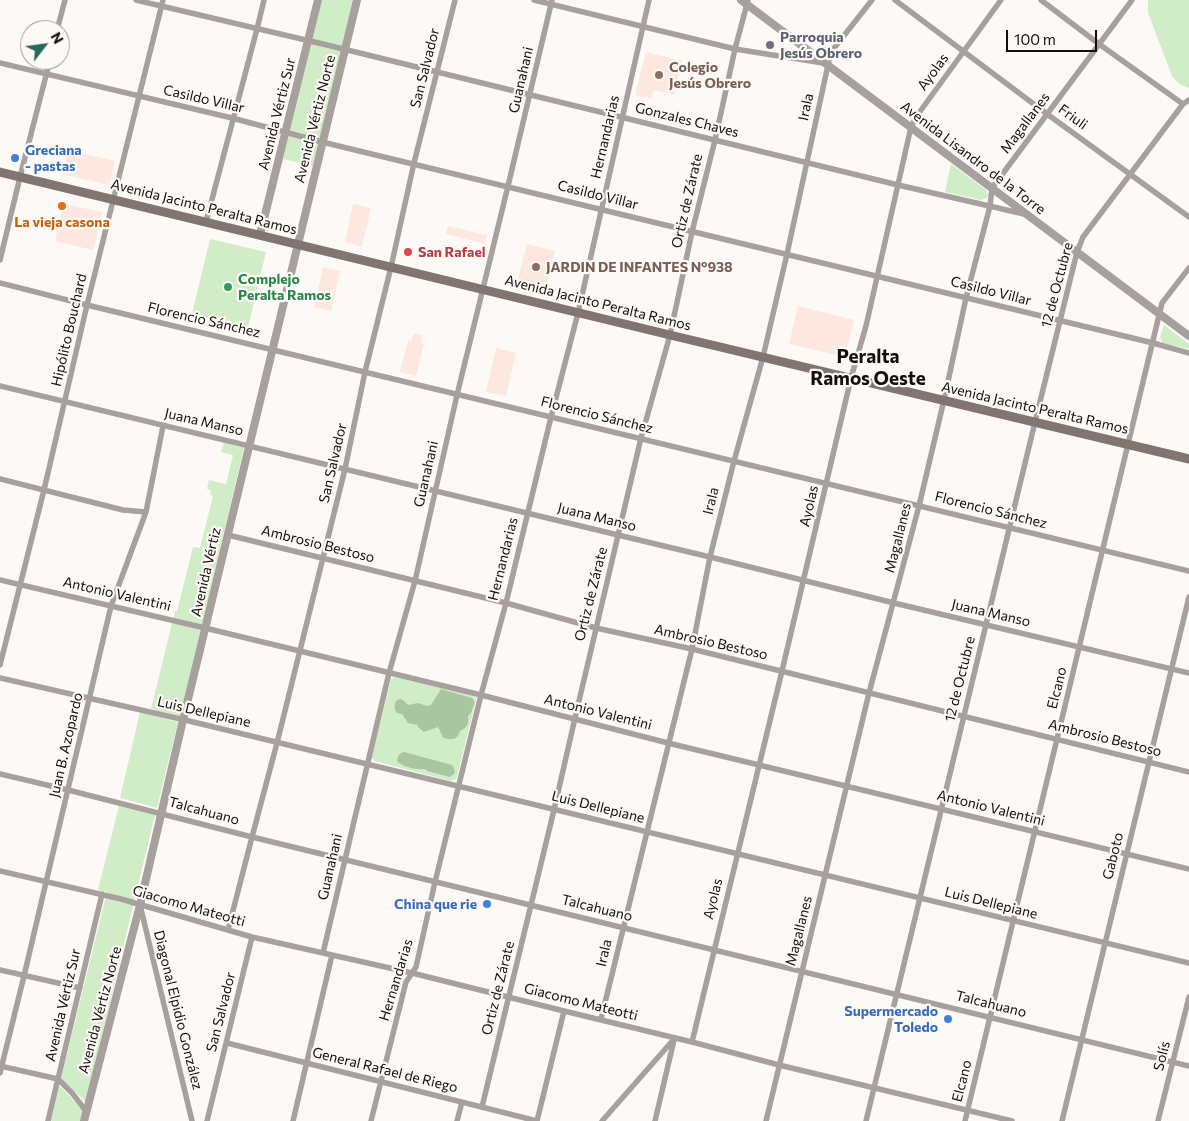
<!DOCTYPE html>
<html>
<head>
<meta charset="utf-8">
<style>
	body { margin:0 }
	#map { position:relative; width:1189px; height:1121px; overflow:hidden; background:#fcf9f7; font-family:Commissioner,sans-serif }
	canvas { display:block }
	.north { position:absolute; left:20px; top:20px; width:50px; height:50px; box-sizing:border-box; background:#fcf9f7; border:1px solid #9f9b99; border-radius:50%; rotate:60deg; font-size:14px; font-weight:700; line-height:20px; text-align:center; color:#140f0c }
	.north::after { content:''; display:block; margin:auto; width:18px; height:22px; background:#276856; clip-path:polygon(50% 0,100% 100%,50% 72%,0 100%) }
	.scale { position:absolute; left:1006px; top:30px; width:91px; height:22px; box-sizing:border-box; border:2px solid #140f0c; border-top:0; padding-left:6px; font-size:15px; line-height:18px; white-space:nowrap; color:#140f0c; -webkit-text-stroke:4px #fcf9f7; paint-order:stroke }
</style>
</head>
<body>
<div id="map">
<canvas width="1189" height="1121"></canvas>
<div class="north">N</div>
<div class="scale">100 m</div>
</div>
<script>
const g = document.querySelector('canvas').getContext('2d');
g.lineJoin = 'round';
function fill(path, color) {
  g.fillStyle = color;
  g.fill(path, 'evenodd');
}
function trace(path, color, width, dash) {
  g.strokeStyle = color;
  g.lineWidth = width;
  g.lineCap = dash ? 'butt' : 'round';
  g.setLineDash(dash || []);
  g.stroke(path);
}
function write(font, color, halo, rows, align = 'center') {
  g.font = font + ' Commissioner,sans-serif';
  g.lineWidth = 4.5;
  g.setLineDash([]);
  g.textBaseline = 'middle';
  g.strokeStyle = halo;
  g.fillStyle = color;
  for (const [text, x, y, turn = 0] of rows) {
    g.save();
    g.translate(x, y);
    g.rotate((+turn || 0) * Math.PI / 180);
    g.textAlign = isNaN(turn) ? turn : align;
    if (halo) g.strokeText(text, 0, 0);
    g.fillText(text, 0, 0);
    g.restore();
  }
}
fill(new Path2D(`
	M646 52 682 61 674 95 654 90 651 99 635 95Z
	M68 150 115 161 109 185 62 174Z
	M64 204 102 212 93 250 55 241Z
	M353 204 371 208 362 247 345 242Z
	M448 226 487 235 485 244 446 234Z
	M527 244 555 251 545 290 517 283Z
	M323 267 340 271 331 311 314 307Z
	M798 306 854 320 845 357 789 344Z
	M414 333 423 335 421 343 424 344 416 376 400 372 408 340 411 341Z
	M496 348 516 353 506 396 486 392Z`), '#fde8df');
fill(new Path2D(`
	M322 0H353L313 166 283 159Z
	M1148 0H1189V88L1179 84 1172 76 1148 13Z
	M951 164 986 190 988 195 987 198 981 200 945 192Z
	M210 239 266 252 246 336 190 322Z
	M1164 325 1189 344V349L1163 343 1160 337Z
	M224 443 244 448 180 716 151 709 175 611H177L193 547 200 548 213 496 210 495 211 490 207 489 209 480 226 484 233 455 221 452Z
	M395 677 473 696 476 698V700L457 777 455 780 451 781 374 761 372 757 391 679Z
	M140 712 178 722 157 808 120 798Z
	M119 806 155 815 86 1102 61 1079 107 892 98 890Z
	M59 1087H61L83 1111 81 1121H51Z`), '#d1edc8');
fill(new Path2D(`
	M441 689 472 698 475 702 471 713 468 716C469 724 467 728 460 731 458 740 450 741 442 737V735L438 727 424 732 418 727V725L408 723 402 714 397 713C394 709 394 706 396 701L400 699 403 700 408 705 418 703 427 706 431 705Z
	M404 752 452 765 454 768 455 773 450 777 427 771 425 769C416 770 403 767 397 761 398 756 399 753 404 752Z`), '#aac6a1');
trace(new Path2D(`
	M136 0 327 45 898 185 1024 214
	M534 0 735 49 823 63
	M895 0 1047 114 1189 217
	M1041 0 1099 44 1183 104
	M57 30 65 0
	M0 63 232 118 322 142 1153 343 1189 353
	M206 222 257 29 264 0
	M0 260 20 177 50 60
	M0 283 87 305 1189 571
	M0 386 618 535 710 557 894 603 1189 673
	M0 479 123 510 146 512
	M228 535 506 603 596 628 692 649 1189 772
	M0 580 205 628 481 695 668 743 1189 869
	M0 665 44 490 87 305 163 0
	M0 678 185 720 1189 963
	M0 774 68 790 252 837 1189 1066
	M0 871 121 899 252 937 412 973 564 1011 692 1042 779 1065 1012 1121
	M140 905 192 1121
	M228 930 252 837 277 743 345 469 365 372 391 267 414 163 455 0
	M323 953 389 673 415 581 457 395 508 186 552 0
	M0 970 80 988
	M601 1019 692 649 710 557 734 461 763 357 787 254 828 65 831 52 872 0
	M692 1042 782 671 851 378 866 326 911 127 916 117 1001 0
	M227 1043 537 1121
	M0 1066 58 1079 72 1093 86 1111
	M0 1073 24 976 111 606 146 512 163 426
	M482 1107 554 810 575 718 641 438 670 335 692 232 715 140 735 49 748 0
	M48 1121 102 894
	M207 1121 252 937
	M293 1121 332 955
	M371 1121 406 982 416 967 435 882 481 695 506 603 551 417 578 313 649 0
	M457 1121 462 1102
	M537 1121 564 1011
	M602 1121 675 1038
	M655 1121 674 1040
	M766 1121 869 693 919 506 944 400 966 298 990 206 992 188 1132 0
	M866 1121 1035 422 1077 252 1083 237 1183 104 1189 100
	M965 1121 1162 303 1189 268
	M1062 1121 1189 597
	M1158 1121 1189 997`), '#a8a09d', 5.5);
trace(new Path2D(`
	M741 0 1189 336
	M260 235 318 0
	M84 1121 140 905 183 720 357 0`), '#a8a09d', 8);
trace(new Path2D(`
	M0 172 670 335 1189 459`), '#807571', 9);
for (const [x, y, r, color] of [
	[770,45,5,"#6b7280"],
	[659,75,5,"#8d6e63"],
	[15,158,5,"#3f7fe0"],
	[62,206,5,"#e8710a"],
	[408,252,5,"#e0444e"],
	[536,267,5,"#8d6e63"],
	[228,287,5,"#2e9e5b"],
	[487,904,5,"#3f7fe0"],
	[948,1019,5,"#3f7fe0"]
]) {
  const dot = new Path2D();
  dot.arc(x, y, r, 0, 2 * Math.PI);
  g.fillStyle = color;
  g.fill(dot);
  trace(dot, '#fcf9f7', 2);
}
write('bold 14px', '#5b616d', '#fcf9f7', [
	["Parroquia",780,37],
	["Jesús Obrero",780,53]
], 'left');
write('bold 14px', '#785e54', '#fcf9f7', [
	["Colegio",669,67],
	["Jesús Obrero",669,83],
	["JARDIN DE INFANTES Nº938",546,267]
], 'left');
write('14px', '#140f0c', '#fcf9f7', [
	["San Salvador",425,68,-76],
	["Ayolas",933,72,-54],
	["Guanahani",521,80,-77],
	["Casildo Villar",204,99,13],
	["Irala",806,107,-78],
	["Avenida Vértiz Sur",277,114,-76],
	["Friuli",1073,117,36],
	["Avenida Vértiz Norte",315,119,-76],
	["Gonzales Chaves",687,120,14],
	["Magallanes",1025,123,-53],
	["Hernandarias",605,137,-77],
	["Avenida Lisandro de la Torre",973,158,37],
	["Casildo Villar",598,195,14],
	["Ortiz de Zárate",687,201,-77],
	["Avenida Jacinto Peralta Ramos",204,207,14],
	["12 de Octubre",1057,285,-75],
	["Casildo Villar",991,291,14],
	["Avenida Jacinto Peralta Ramos",598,303,14],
	["Florencio Sánchez",204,320,13],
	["Hipólito Bouchard",69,330,-77],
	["Avenida Jacinto Peralta Ramos",1035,408,13],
	["Florencio Sánchez",597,415,14],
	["Juana Manso",204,422,13],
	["San Salvador",333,463,-77],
	["Guanahani",426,474,-77],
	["Irala",711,501,-76],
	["Ayolas",809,506,-77],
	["Florencio Sánchez",991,510,14],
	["Juana Manso",597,517,14],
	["Magallanes",898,538,-76],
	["Ambrosio Bestoso",318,544,14],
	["Hernandarias",503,559,-76],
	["Avenida Vértiz",206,572,-77],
	["Antonio Valentini",117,594,13],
	["Ortiz de Zárate",591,594,-76],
	["Juana Manso",991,613,13],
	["Ambrosio Bestoso",711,642,13],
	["12 de Octubre",960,679,-76],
	["Elcano",1057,688,-76],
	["Luis Dellepiane",204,712,13],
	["Antonio Valentini",598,712,14],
	["Ambrosio Bestoso",1105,738,14],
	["Juan B. Azopardo",66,745,-77],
	["Luis Dellepiane",598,807,14],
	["Antonio Valentini",991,808,14],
	["Talcahuano",204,811,15],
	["Gaboto",1113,856,-76],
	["Guanahani",330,867,-77],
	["Ayolas",713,899,-76],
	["Luis Dellepiane",991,903,14],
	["Giacomo Mateotti",189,906,16],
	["Talcahuano",597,908,14],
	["Magallanes",799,931,-76],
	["Irala",604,953,-77],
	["Hernandarias",396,980,-73],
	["Ortiz de Zárate",498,988,-76],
	["Giacomo Mateotti",581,1002,14],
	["Talcahuano",991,1004,14],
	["Avenida Vértiz Sur",63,1005,-77],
	["Avenida Vértiz Norte",100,1010,-75],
	["Diagonal Elpidio González",178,1010,76],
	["San Salvador",221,1012,-76],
	["Solís",1162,1056,-76],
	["General Rafael de Riego",385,1070,14],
	["Elcano",962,1081,-76]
]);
write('bold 14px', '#366cbe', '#fcf9f7', [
	["Greciana",25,150,"left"],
	["- pastas",25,166,"left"],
	["China que rie",477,904],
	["Supermercado",938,1011],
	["Toledo",938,1027]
], 'right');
write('bold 14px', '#c56008', '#fcf9f7', [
	["La vieja casona",62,222]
]);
write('bold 14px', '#be3a42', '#fcf9f7', [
	["San Rafael",418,252]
], 'left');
write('bold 14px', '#27864d', '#fcf9f7', [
	["Complejo",238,279],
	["Peralta Ramos",238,295]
], 'left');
write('bold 19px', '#140f0c', '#fcf9f7', [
	["Peralta",868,357],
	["Ramos Oeste",868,379]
]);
</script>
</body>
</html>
